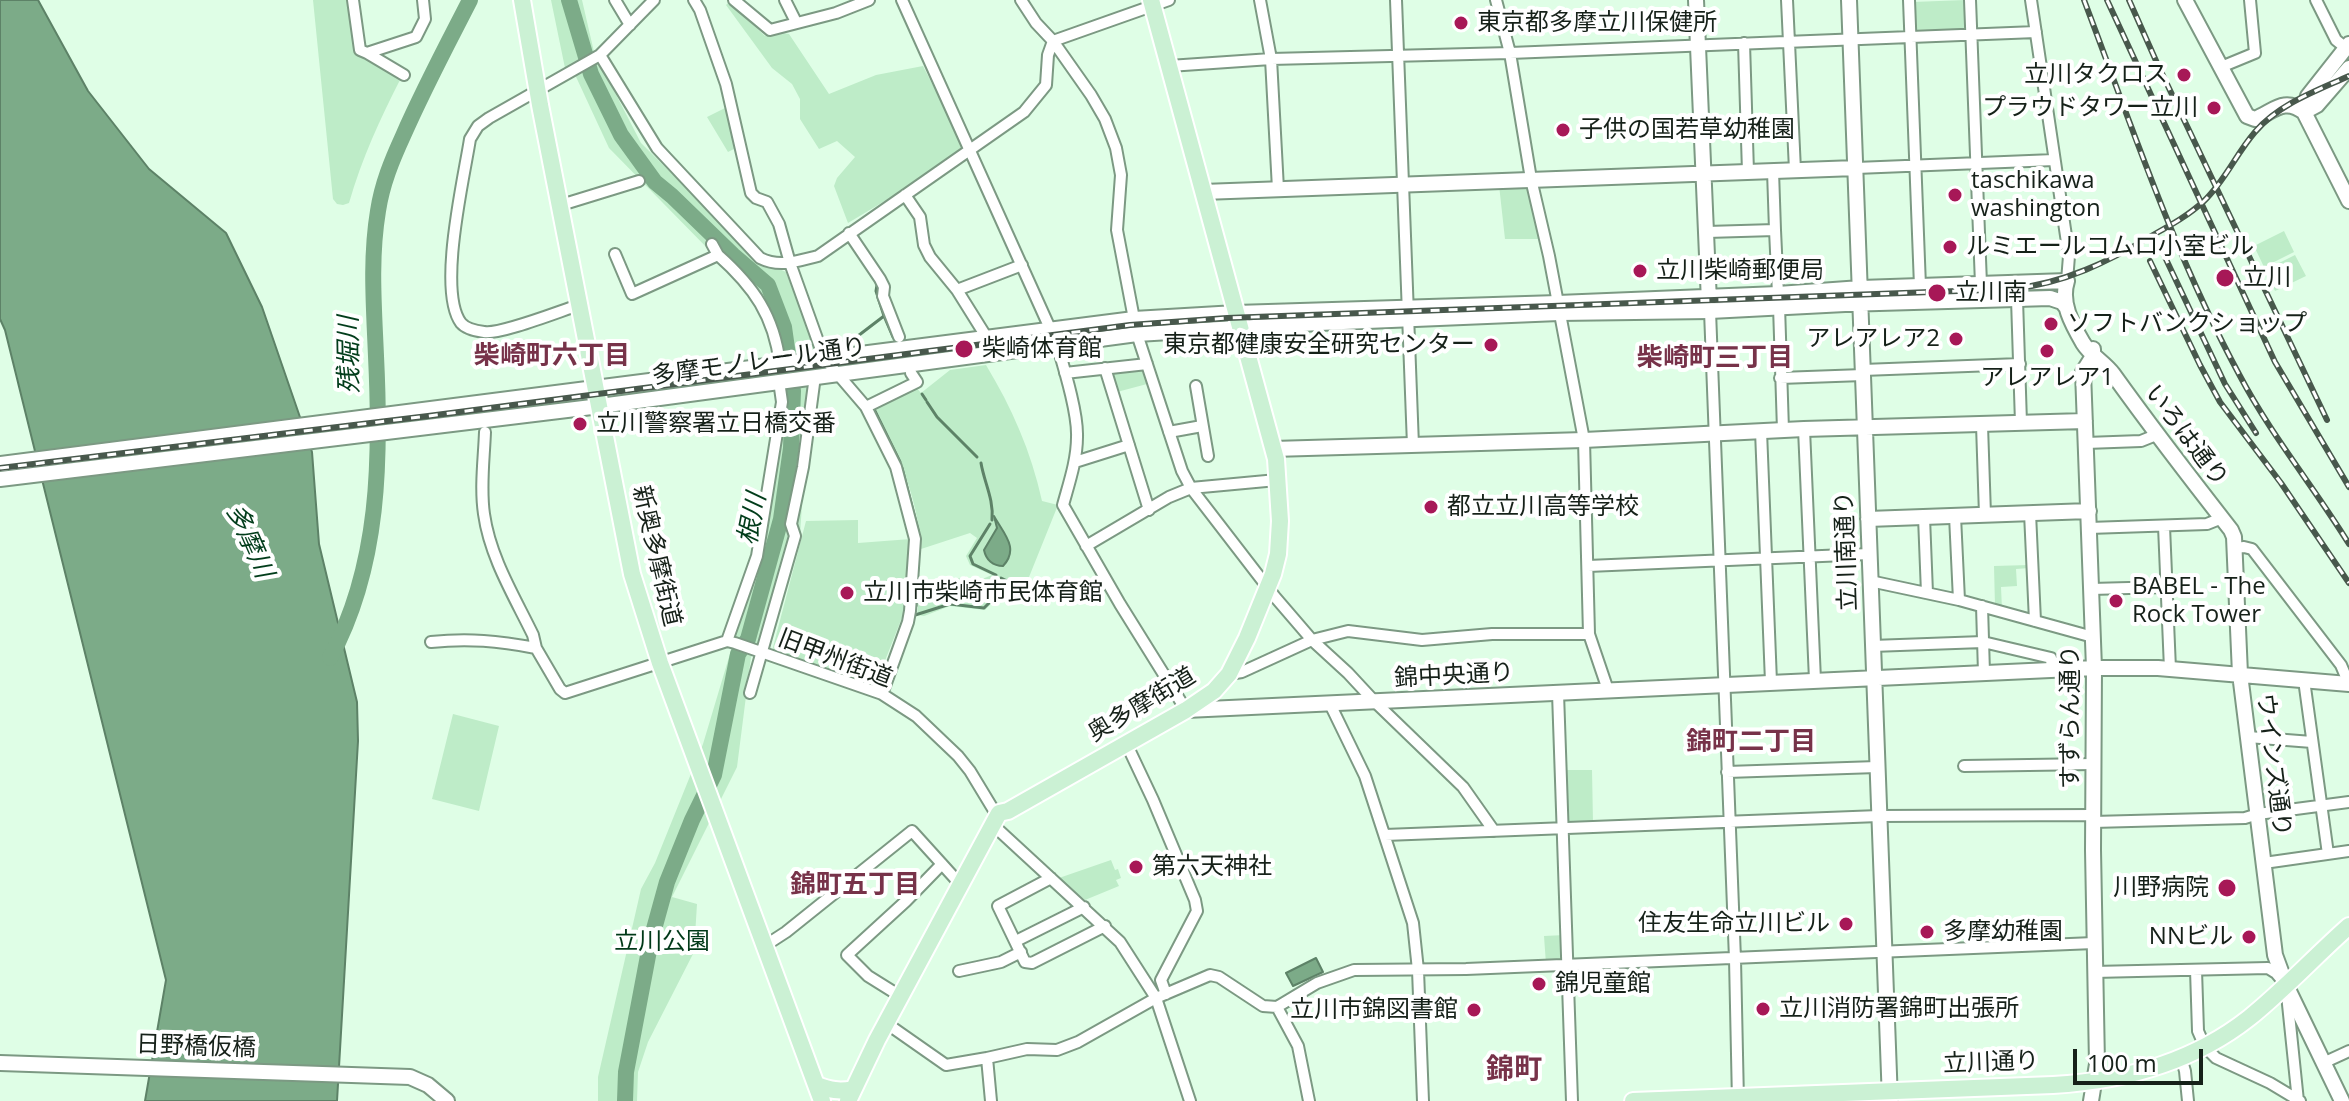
<!DOCTYPE html>
<html>
<head>
<meta charset="utf-8">
<style>
	body { margin:0 }
	#map { position:relative; width:2349px; height:1101px; overflow:hidden; background:#dffee6; font-family:"Open Sans",sans-serif }
	canvas { display:block }
	.scale { position:absolute; left:2073px; top:1049px; width:130px; height:36px; box-sizing:border-box; border:4px solid #162119; border-top:0; padding-left:10px; font-size:24px; line-height:28px; white-space:nowrap; color:#162119; -webkit-text-stroke:6px #fff; paint-order:stroke }
</style>
</head>
<body>
<div id="map">
<canvas width="2349" height="1101"></canvas>
<div class="scale">100 m</div>
</div>
<script>
const g = document.querySelector('canvas').getContext('2d');
g.lineJoin = 'round';
function fill(path, color) {
  g.fillStyle = color;
  g.fill(path, 'evenodd');
}
function trace(path, color, width, dash) {
  g.strokeStyle = color;
  g.lineWidth = width;
  g.lineCap = dash ? 'butt' : 'round';
  g.setLineDash(dash || []);
  g.stroke(path);
}
function write(font, color, halo, rows, align = 'center') {
  g.font = font + ' "Open Sans","Noto Sans JP",sans-serif';
  g.lineWidth = 8;
  g.setLineDash([]);
  g.textBaseline = 'middle';
  g.strokeStyle = halo;
  g.fillStyle = color;
  for (const [text, x, y, turn = 0] of rows) {
    g.save();
    g.translate(x, y);
    g.rotate((+turn || 0) * Math.PI / 180);
    g.textAlign = isNaN(turn) ? turn : align;
    if (halo) g.strokeText(text, 0, 0);
    g.fillText(text, 0, 0);
    g.restore();
  }
}
fill(new Path2D(`
	M313 0H350L358 51 401 78C380 119 362 158 349 203L343 205 337 204 333 199Z
	M551 0H582L594 52 641 143 759 260 786 272 815 349 812 350 800 535 771 641 751 657 737 767 672 897 697 904 694 952 648 1042 638 1072 637 1101H598V1077L641 889 655 863 703 744 767 530 784 394 769 311 609 148 571 66 565 68Z
	M1965 0 1966 26 1961 31 1917 33 1914 31 1913 2Z
	M729 2 765 36 778 32 789 34 829 94 876 75 923 66 965 148 908 187 848 223 834 186 837 178 855 157 837 141 819 149 800 119V99L792 84 772 68 726 5Z
	M727 107 736 148 728 152 707 117Z
	M1528 183 1541 239H1505L1499 185Z
	M2284 231 2294 252 2264 267 2254 246Z
	M2295 255 2306 276 2275 291 2265 270Z
	M986 365C1012 408 1031 451 1042 501L1058 505 1027 582 1013 600 1002 593 985 610 950 606 924 616 917 615 920 590 966 576 970 584 992 575 970 565 966 556 977 538 970 533 921 549C918 496 897 452 874 406L915 386 921 393 950 370Z
	M1139 368 1143 373 1147 384 1117 392 1111 374 1113 371Z
	M858 520V543L911 539 905 610 875 686 772 651 806 521Z
	M2029 565V568L2016 569 2017 586 2001 587 2002 609 1995 606 1994 566Z
	M453 714 499 726 479 811 432 799Z
	M1564 770H1592L1593 823 1565 824Z
	M1111 860 1115 870 1118 869 1121 878 1116 880 1119 886 1085 900 1059 878Z
	M1565 935 1566 963 1546 964 1544 936Z`), '#beecc8');
const water = new Path2D(`
	M0 0H38L88 91 149 169 226 233 262 307 312 452 319 544 357 702 358 741 337 1101H145L166 980 5 330 0 319Z
	M994 516C1003 533 1020 548 1003 566 993 566 986 560 984 550L997 528Z
	M1316 958 1323 972 1293 986 1286 973Z`);
fill(water, '#7cab88');
trace(water, '#5d8267', 2);
trace(new Path2D(`
	M884 316 893 337
	M850 342 884 316 876 291 877 285
	M922 394 926 400
	M927 402 937 417 977 457
	M873 407 900 462
	M981 463C984 482 994 499 992 520
	M902 468 918 530
	M990 524 970 556 973 564 996 575
	M1001 578 1009 582 1005 587
	M916 606 918 562
	M912 616 950 604 984 608 1001 591
	M880 684 892 652`), '#5d8267', 3);
trace(new Path2D(`
	M569 0 591 74 621 135 655 182 672 196 733 255 768 285 784 327 793 391 791 448 781 519 748 639 738 654 714 775 692 820 667 882 651 940 626 1072 625 1101
	M330 658C380 566 381 458 376 356 374 307 370 259 378 211 382 184 392 160 403 136 423 90 447 45 470 0`), '#7cab88', 16);
const street = new Path2D(`
	M353 0 360 50 367 53
	M615 0 630 25
	M694 0 700 10 726 84 751 193 756 198 767 202 779 224 790 263 824 358 866 407 896 467 915 539 910 611 908 622 882 694
	M734 0 770 30 836 13 869 0
	M785 0 796 22
	M902 0 1057 344C1064 368 1078 413 1077 437 1077 460 1069 483 1063 505L1120 604 1186 710
	M1021 0 1036 23 1053 41 1091 95 1105 119 1116 148 1121 175 1117 230 1134 319
	M1260 0 1271 59 1278 189
	M1396 0 1413 445
	M1496 0 1510 53 1531 179 1549 256 1584 440 1589 634 1608 690
	M1787 0 1795 170
	M1909 0 1920 286
	M1970 0 1981 284
	M2031 0 2069 256 2067 281
	M2316 0 2336 40 2346 48
	M1744 43 1748 172
	M600 55 657 148 760 258C780 268 797 261 818 256L1024 112 1046 85 1048 55 1053 41 1169 0
	M1169 66 1271 59 1510 53 2036 32
	M2221 67 2255 53 2250 0
	M404 75 367 53 416 37 425 19 423 0
	M1856 168 2054 160
	M1773 171 1775 230
	M905 195 920 217 924 245 930 257 957 290 987 338
	M561 205 639 181
	M1707 232 1775 230 1778 294
	M849 233 880 279 884 287 883 296 899 337
	M615 254 632 294 718 255 712 244
	M718 255C754 287 774 316 780 364
	M957 290 1022 265
	M2017 299 2021 423
	M579 305C560 311 500 335 484 332 476 331 466 329 461 323 437 291 464 178 470 139L478 126 489 118 600 55 654 0
	M1779 306 1783 430
	M1710 311 1735 959 1738 1101
	M1137 334 1182 471 1191 488 1275 597 1312 640 1348 673 1374 701 1463 787 1494 831
	M1105 368 1149 510
	M1863 370 2020 364
	M1065 373 1147 364
	M1780 378 1863 375
	M1196 386 1208 456
	M866 407 917 382 911 373
	M1982 425 1985 515
	M1804 429 1815 680
	M1761 431 1771 682
	M485 432C484 459 480 487 484 514 490 557 514 596 533 635L536 648
	M1169 432 1202 426
	M2086 443 2141 441 2156 435
	M1075 462 1129 445
	M2030 513 2035 621
	M1955 516 1959 600
	M1924 517 1927 593
	M2164 526 2170 669
	M2089 528 2207 524 2222 518
	M1086 546 1169 497 1191 488 1277 480
	M2235 548 2244 547 2252 549 2341 665 2349 684
	M1588 566 1869 554
	M1870 581 1959 600 2093 637
	M2091 589 2167 587
	M1982 606 1984 673
	M727 641 757 556 782 402 779 381
	M431 642C469 638 498 641 536 648L560 689 565 693 727 641 735 643 882 694 916 716 958 756 970 771 993 809 999 813
	M1872 646 1983 642 2051 658 2052 670
	M1229 674 1242 672 1312 640 1348 631 1422 640 1492 634H1589
	M2304 680 2328 854
	M750 693 795 536 791 524 803 467 815 376
	M1558 693 1572 1101
	M1330 704 1365 776 1413 923 1418 970 1423 1101
	M2248 737 2312 742
	M1127 745 1153 800 1195 900 1197 911 1161 980 1166 994
	M1964 766 2093 764
	M1727 772 1877 767
	M2093 822 2245 818 2258 814 2349 802
	M992 824 1120 942 1156 998 1190 1101
	M1385 835 1879 816 2093 815
	M2264 863 2349 851
	M1051 878 998 906 1025 962 1032 963 1105 926
	M1016 941 1084 907
	M766 945 786 932 912 831 960 884
	M2196 970 2198 1031 2205 1047 2216 1058 2270 1083 2300 1101
	M959 971 1001 962 1021 952
	M2094 972 2268 968 2276 973 2286 985 2298 1101
	M900 996 868 976 847 955 906 901 942 864
	M1277 1007 1298 1046 1309 1101
	M886 1023 946 1065 987 1058 991 1101
	M987 1058 1027 1049 1057 1050 1078 1042 1156 998 1210 975 1219 977 1263 1006 1277 1007 1317 983 1354 970 1466 969 2094 943
	M2181 1058 2185 1071 2188 1101
	M2323 1063 2349 1051`);
const secondary = new Path2D(`
	M1696 0 1709 302
	M1849 0 1890 1101
	M2185 0 2247 116 2255 119C2274 111 2284 97 2304 112
	M2349 44 2308 96 2304 112 2349 201
	M2304 112 2317 105 2349 68
	M1203 192 1856 168
	M2067 281C2060 303 2072 324 2083 343 2091 356 2104 362 2113 374 2151 427 2191 479 2231 530L2234 537 2240 674 2275 955 2286 985 2342 1101
	M1273 449 1584 440 1804 429 2085 421
	M0 464 1134 319 1236 313 1558 303 1778 294 1861 288 2067 281
	M0 479 600 406 1137 334 1319 323 1559 313 1710 311 1845 304 2050 298 2062 302 2066 307
	M1868 519 2089 511
	M1186 710 2094 668H2158L2349 684
	M0 1063 410 1077 428 1085 447 1101
	M2091 1101 2097 1064 2093 850 2094 668 2083 372 2093 356V349`);
const primary = new Path2D(`
	M522 0 540 105 632 574 660 663 822 1101
	M817 1085C830 1090 839 1092 853 1089
	M848 1101 877 1040 999 813 1008 811 1186 710 1214 691 1229 674 1247 638 1273 574 1278 554 1280 521 1276 459 1151 0
	M1633 1101 2053 1085C2123 1081 2192 1063 2249 1018 2284 990 2315 956 2349 926`);
trace(street, '#7c9983', 14);
trace(secondary, '#7c9983', 18);
trace(primary, '#fff', 20);
trace(street, '#fff', 10);
trace(secondary, '#fff', 14);
trace(primary, '#cbf1d4', 16);
const rail = new Path2D(`
	M2084 0C2132 127 2175 256 2240 376 2271 435 2314 487 2349 544
	M2107 0 2275 362 2349 487
	M2129 0 2157 63 2327 420
	M2164 255 2225 384 2256 433
	M2150 261 2200 365 2220 402 2281 483 2349 583
	M0 468 428 416 1130 325 1227 318 2012 289C2065 283 2108 262 2153 235 2171 225 2189 215 2204 201 2225 181 2236 154 2255 132 2279 104 2316 91 2349 76`);
trace(rail, '#48584c', 6);
trace(rail, '#fff', 3, [9]);
for (const [x, y, r, color] of [
	[1461,23,8,"#a71857"],
	[2184,75,8,"#a71857"],
	[2214,108,8,"#a71857"],
	[1563,130,8,"#a71857"],
	[1955,195,8,"#a71857"],
	[1950,247,8,"#a71857"],
	[1640,271,8,"#a71857"],
	[2225,278,10,"#a71857"],
	[1937,293,10,"#a71857"],
	[2051,324,8,"#a71857"],
	[1956,339,8,"#a71857"],
	[1491,345,8,"#a71857"],
	[964,349,10,"#a71857"],
	[2047,351,8,"#a71857"],
	[580,424,8,"#a71857"],
	[1431,507,8,"#a71857"],
	[847,593,8,"#a71857"],
	[2116,601,8,"#a71857"],
	[1136,867,8,"#a71857"],
	[2227,888,10,"#a71857"],
	[1846,924,8,"#a71857"],
	[1927,932,8,"#a71857"],
	[2249,937,8,"#a71857"],
	[1539,984,8,"#a71857"],
	[1763,1009,8,"#a71857"],
	[1474,1010,8,"#a71857"]
]) {
  const dot = new Path2D();
  dot.arc(x, y, r, 0, 2 * Math.PI);
  g.fillStyle = color;
  g.fill(dot);
  trace(dot, '#fff', 3);
}
write('24px', '#162119', '#fff', [
	["東京都多摩立川保健所",1477,23],
	["立川タクロス",2168,75,"right"],
	["プラウドタワー立川",2198,108,"right"],
	["子供の国若草幼稚園",1579,130],
	["taschikawa",1971,181],
	["washington",1971,209],
	["ルミエールコムロ小室ビル",1966,247],
	["立川柴崎郵便局",1656,271],
	["立川",2243,278],
	["立川南",1955,293],
	["ソフトバンクショップ",2067,324],
	["アレアレア2",1940,339,"right"],
	["東京都健康安全研究センター",1475,345,"right"],
	["柴崎体育館",982,349],
	["アレアレア1",2047,378,"center"],
	["立川警察署立日橋交番",596,424],
	["都立立川高等学校",1447,507],
	["BABEL - The",2132,587],
	["Rock Tower",2132,615],
	["立川市柴崎市民体育館",863,593],
	["第六天神社",1152,867],
	["川野病院",2209,888,"right"],
	["住友生命立川ビル",1830,924,"right"],
	["多摩幼稚園",1943,932],
	["NNビル",2233,937,"right"],
	["錦児童館",1555,984],
	["立川消防署錦町出張所",1779,1009],
	["立川市錦図書館",1458,1010,"right"]
], 'left');
write('24px', '#162119', '#fff', [
	["多摩モノレール通り",759,362,-8],
	["いろは通り",2186,436,53],
	["立川南通り",1847,551,-92],
	["新奥多摩街道",656,556,77],
	["旧甲州街道",835,659,21],
	["錦中央通り",1454,676,-3],
	["奥多摩街道",1142,705,-31],
	["すずらん通り",2071,717,-90],
	["ウインズ通り",2273,765,83],
	["日野橋仮橋",196,1047,2],
	["立川通り",1991,1063,-2]
]);
write('24px', '#003918', '#fff', [
	["立川公園",662,942]
]);
write('italic 26px', '#023d1b', '#fff', [
	["残堀川",350,355,-91],
	["根川",753,519,-79],
	["多摩川",249,541,66]
]);
write('bold 26px', '#773249', '#fff', [
	["柴崎町六丁目",552,357],
	["柴崎町三丁目",1715,359],
	["錦町二丁目",1751,743],
	["錦町五丁目",855,886]
]);
write('bold 28px', '#773249', '#fff', [
	["錦町",1514,1070]
]);
</script>
</body>
</html>
